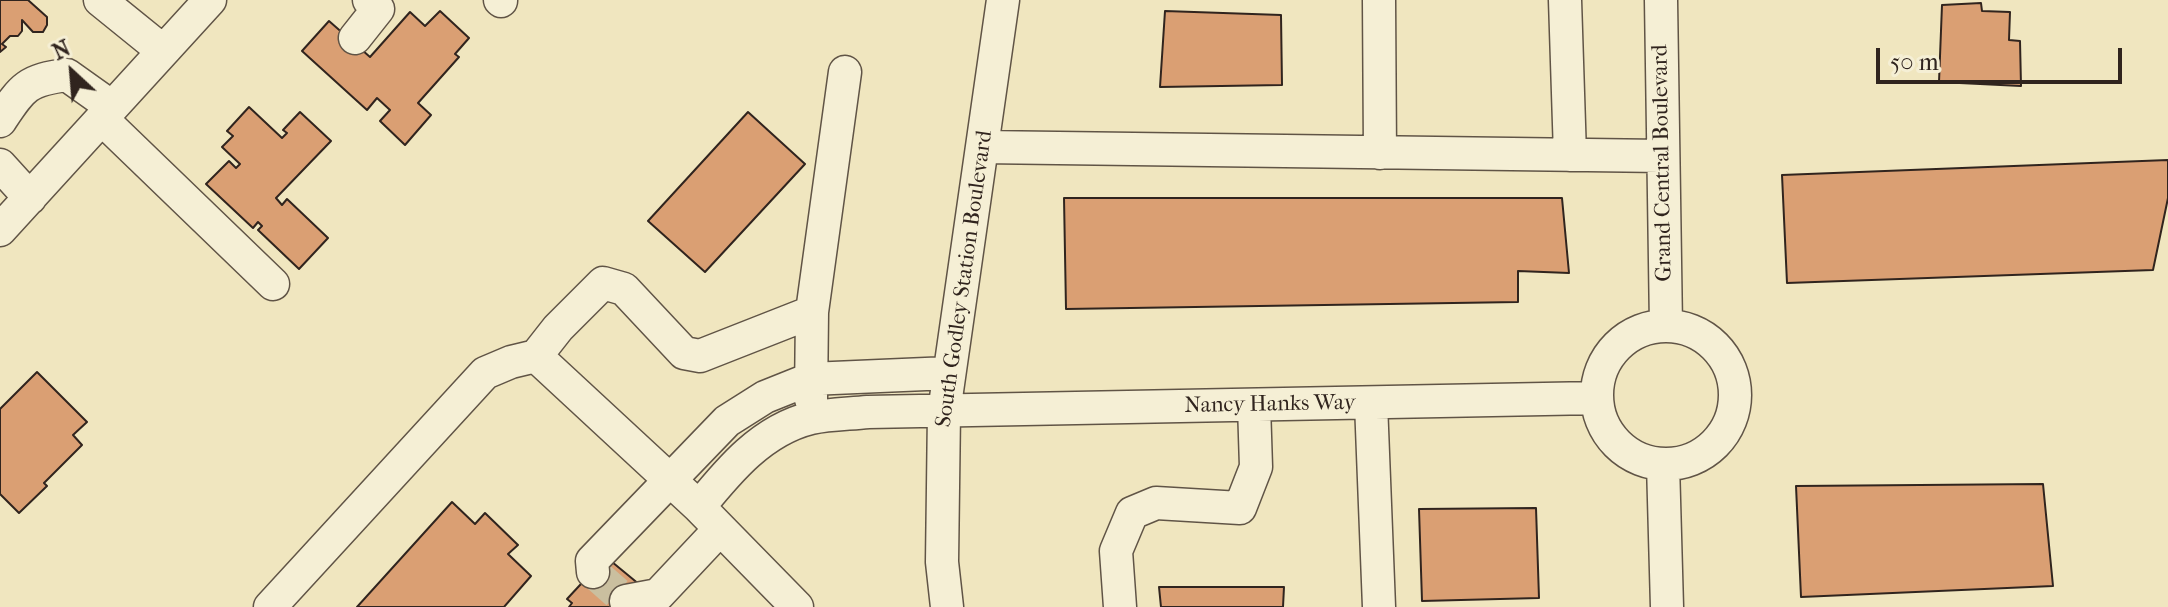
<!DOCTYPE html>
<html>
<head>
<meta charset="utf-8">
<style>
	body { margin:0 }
	#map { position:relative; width:2168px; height:607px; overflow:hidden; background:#f0e6bf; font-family:"IM FELL French Canon",serif }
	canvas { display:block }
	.north { position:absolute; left:32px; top:32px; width:80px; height:80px; -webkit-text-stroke:6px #f5efd5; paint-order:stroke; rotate:334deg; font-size:22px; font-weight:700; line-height:32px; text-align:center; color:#30241e }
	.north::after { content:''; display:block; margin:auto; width:28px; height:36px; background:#30241e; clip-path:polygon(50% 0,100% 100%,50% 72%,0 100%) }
	.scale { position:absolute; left:1876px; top:48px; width:246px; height:36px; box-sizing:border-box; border:4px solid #30241e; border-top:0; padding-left:10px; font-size:24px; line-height:28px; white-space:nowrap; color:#30241e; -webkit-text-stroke:6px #f5efd5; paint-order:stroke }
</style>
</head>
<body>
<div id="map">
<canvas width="2168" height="607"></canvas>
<div class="north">N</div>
<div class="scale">50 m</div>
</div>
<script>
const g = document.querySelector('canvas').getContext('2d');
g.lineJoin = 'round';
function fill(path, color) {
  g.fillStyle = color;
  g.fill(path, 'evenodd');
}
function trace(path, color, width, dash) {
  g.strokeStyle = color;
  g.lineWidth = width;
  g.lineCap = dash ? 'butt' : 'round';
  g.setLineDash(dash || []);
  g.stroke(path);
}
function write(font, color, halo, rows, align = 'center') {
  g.font = font + ' "IM FELL French Canon",serif';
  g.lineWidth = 6;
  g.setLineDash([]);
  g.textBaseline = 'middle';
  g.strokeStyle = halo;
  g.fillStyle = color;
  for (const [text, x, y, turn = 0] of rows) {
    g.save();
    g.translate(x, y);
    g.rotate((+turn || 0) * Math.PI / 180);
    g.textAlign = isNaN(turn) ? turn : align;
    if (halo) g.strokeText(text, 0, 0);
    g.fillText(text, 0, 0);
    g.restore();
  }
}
const building = new Path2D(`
	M0 0H28L47 17V25L43 32H33L22 20V31L18 36H10L2 44 6 47 0 52Z
	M1981 3 1982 11 2010 12 2009 40 2020 41 2021 86 1939 82 1942 5Z
	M440 11 469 38 455 54 459 57 418 103 431 115 405 145 380 121 390 110 377 98 367 110 302 51 329 21 370 57 410 12 425 26Z
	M1165 11 1281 15 1282 85 1160 87Z
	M249 107 282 138 287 133 283 130 300 112 331 141 276 198 282 205 287 199 328 238 299 269 258 230 262 226 258 222 253 228 206 184 229 161 236 168 240 164 222 147 233 136 227 131Z
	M748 112 805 164 705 272 648 221Z
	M2168 160V198L2153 270 1787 283 1782 175Z
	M1064 198H1562L1569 273 1518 271V302L1066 309Z
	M37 372 87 422 73 435 82 445 44 483 47 486 19 513 0 494V409Z
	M2043 484 2053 586 1801 597 1796 486Z
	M452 502 475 524 485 513 518 545 508 554 531 576 504 607H357Z
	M1536 508 1539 598 1422 601 1419 509Z
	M606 557 640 585 620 607H569L572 603 567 599Z
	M1159 587H1284L1283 607H1161Z`);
fill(building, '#da9f73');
trace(building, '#30241e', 2);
trace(new Path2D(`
	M593 572 626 601`), '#cabf9f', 32, [32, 16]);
const minor = new Path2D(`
	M100 0 163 51
	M500 0 501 1
	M1379 0 1380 153
	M1565 0 1570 155
	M1661 0 1666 326
	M355 38 378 9 369 0
	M102 119 273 284
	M0 121C22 88 26 80 67 75L112 107
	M982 147 1663 156
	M0 165 30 198
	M0 230 210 0
	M1597 395a69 69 0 1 1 138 0a69 69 0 1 1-138 0Z
	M536 356 699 507 797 607
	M811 399 812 312 845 72
	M1371 403 1379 607
	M1663 464 1667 607
	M699 507C729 470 762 430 811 418 829 414 849 414 868 412L1596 398
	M593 572 592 561 727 421 765 397 810 379 949 373
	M626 601 658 595 720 529
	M270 607 485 373 511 362 536 356 558 328 603 283 624 289 684 353 700 356 812 312
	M947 607 942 562 944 412 1003 0
	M1120 607 1116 551 1132 513 1156 503 1240 508 1256 467 1254 405`);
trace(minor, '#605446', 35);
trace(minor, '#f5efd5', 32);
write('22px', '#30241e', '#f5efd5', [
	["Grand Central Boulevard",1663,163,-91],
	["South Godley Station Boulevard",965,279,-82],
	["Nancy Hanks Way",1270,405,-1]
]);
</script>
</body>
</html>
